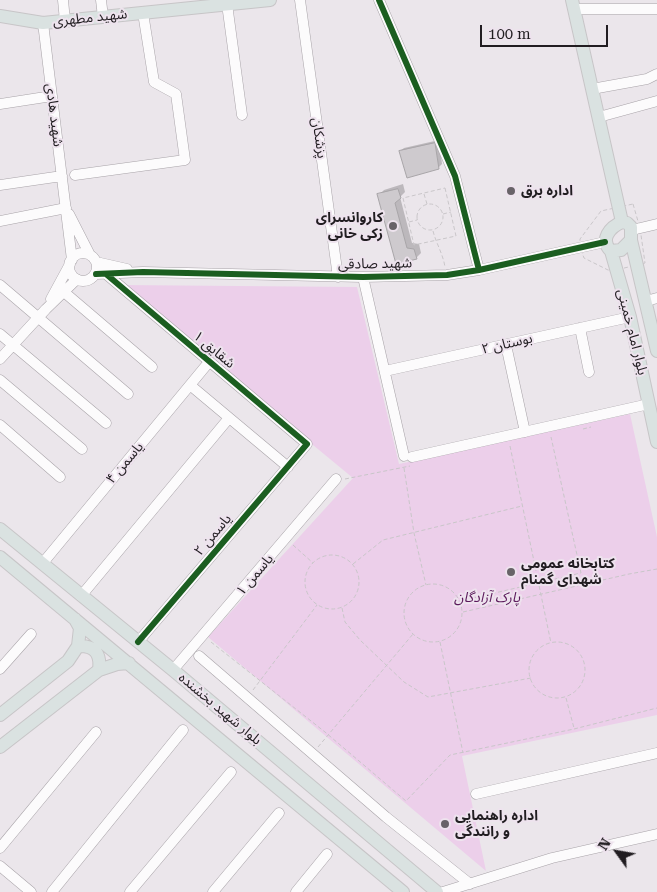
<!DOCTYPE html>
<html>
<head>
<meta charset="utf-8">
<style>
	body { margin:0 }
	#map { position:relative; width:657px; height:892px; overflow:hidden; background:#ebe6eb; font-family:"Roboto Serif",serif }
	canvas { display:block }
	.north { position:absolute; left:592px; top:827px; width:50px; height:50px; -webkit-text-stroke:4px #eee3ee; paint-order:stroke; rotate:302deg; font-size:14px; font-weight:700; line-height:20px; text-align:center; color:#211d21 }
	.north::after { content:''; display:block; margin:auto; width:18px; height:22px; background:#211d21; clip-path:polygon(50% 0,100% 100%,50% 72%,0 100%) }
	.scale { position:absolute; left:480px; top:25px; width:128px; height:22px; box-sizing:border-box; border:2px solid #211d21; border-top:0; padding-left:6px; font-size:15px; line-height:18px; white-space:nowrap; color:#211d21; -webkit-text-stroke:4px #eee3ee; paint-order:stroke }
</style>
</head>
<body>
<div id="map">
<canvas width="657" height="892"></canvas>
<div class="north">N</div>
<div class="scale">100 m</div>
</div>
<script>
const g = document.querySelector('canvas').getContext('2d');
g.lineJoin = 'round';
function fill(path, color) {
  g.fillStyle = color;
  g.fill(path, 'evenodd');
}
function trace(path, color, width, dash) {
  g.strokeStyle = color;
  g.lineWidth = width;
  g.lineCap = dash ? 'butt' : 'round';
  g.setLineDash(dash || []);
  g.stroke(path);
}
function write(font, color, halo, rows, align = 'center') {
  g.font = font + ' "Roboto Serif","Noto Sans Arabic",serif';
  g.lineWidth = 4;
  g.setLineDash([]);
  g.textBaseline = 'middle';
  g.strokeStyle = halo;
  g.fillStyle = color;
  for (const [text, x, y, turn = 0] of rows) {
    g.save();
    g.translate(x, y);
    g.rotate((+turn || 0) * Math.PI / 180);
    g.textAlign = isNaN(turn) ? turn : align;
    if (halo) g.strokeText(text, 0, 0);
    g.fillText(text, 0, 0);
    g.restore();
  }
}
fill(new Path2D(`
	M119 285 357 287 399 464 630 414 657 537V715L462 756 486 871 208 637 353 478Z`), '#eccfea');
fill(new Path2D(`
	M439 140 442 164 438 168 400 151 404 148Z
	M403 184 405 192 400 197 412 243 419 244 421 253 416 258 397 263 379 195 384 190Z`), '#0003');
const building = new Path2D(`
	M435 143 439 169 407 178 399 151Z
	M398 189 401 198 395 203 407 248 414 249 417 259 396 264 377 194Z`);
fill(building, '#cecace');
trace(building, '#a8a5a8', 1);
const minor = new Path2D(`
	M63 0 65 21
	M101 0 103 17
	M300 0 338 277
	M379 0 455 176 479 270
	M227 4 242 115
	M575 9H657
	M43 23 72 260
	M592 89 647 79 657 74
	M0 104 52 96
	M599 117 657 101
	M75 175 185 160 176 94 154 82 143 13
	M0 185 62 176
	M69 214 90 255
	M0 221 66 208
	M632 230 657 224
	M69 267a14 14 0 1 1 28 0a14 14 0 1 1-28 0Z
	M96 262 127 269
	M96 274 143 272 363 277 447 275 479 270 605 242
	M106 274 307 444 138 642
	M363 277 404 456
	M0 285 128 394
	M64 292 152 367
	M51 299 70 264
	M646 301 657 298
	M580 328 589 372
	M0 334 106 423
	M506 345 525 432
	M0 359 46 309 77 279
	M385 371 630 317
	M0 380 82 449
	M190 385 288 467
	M0 425 60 477
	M412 457 649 404
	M42 564 209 362
	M81 596 229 418
	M199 656 386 817 470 884
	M0 669 31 634
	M173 670 336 479
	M476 794 657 753
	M0 848 96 732
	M0 866 31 892
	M52 892 183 730
	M130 892 231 772
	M213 892 279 813
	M296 892 327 854
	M443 892 552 858 657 834`);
const major = new Path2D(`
	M572 0 622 222
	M0 16 43 23 270 0
	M622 222 627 223 631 227V240L621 250 611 251C599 240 610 227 622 222Z
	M631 240 657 351
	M611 251 630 317 657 442
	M0 529 173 670 437 892
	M0 557 403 892
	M78 646C95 645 101 654 99 670
	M0 715 68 661 78 646 80 628 75 619
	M0 747 99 670 117 664 129 663`);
trace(minor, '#a8a3a8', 11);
trace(major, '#c7c5c7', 14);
trace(new Path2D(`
	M445 188 456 236 414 245 403 198Z
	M424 194 427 204
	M417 217a13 13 0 1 1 26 0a13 13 0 1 1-26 0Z
	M633 204 640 228 645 263 616 270H608L584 258 580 247V239L601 211Z
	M443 214 451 212
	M409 222 417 220
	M433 231C436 243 443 254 445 267
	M583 429 591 427
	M510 446 551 643
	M404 468 414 533 426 585
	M345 479 410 466
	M293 545 313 563
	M305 582a27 27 0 1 1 54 0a27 27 0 1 1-54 0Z
	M353 564 383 540 522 506
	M404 613a29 29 0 1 1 58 0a29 29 0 1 1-58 0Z
	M460 601 581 573 551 437
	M342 608 345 622 360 640 404 682 428 697 531 678
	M463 612 629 574 657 569
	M211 642 325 732 406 801 450 755 574 729 657 708
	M440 642 463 753
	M529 670a28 28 0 1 1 56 0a28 28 0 1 1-56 0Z
	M253 690 317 605
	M566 698 574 728
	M318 747 413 634`), '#c9c6c9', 1, [4, 2.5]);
trace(minor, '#fcfbfc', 10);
trace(major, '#dae2e1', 12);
trace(new Path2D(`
	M379 0 455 176 479 270
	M96 274 143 272 363 277 447 275 479 270 605 242
	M106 274 307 444 138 642`), '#1b5e20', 6);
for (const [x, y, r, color] of [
	[511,191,5,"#686368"],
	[393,226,5,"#686368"],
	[511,572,5,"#686368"],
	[445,824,5,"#686368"]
]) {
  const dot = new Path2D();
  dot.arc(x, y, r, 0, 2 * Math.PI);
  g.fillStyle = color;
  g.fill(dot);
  trace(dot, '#eee3ee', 2);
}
write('14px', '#211d21', '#eee3ee', [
	["شهید مطهری",90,18,-6],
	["شهید هادی",54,115,83],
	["پزشکان",319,138,82],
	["شهید صادقی",375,264,-1],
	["بلوار امام خمینی",632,332,76],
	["بوستان ۲",507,344,-13],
	["شقایق ۱",214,350,40],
	["یاسمن ۴",125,463,-50],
	["یاسمن ۲",213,535,-50],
	["یاسمن ۱",255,575,-50],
	["بلوار شهید بخشنده",220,709,40]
]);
write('bold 14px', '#211d21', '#eee3ee', [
	["اداره برق",521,191],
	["کاروانسرای",383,218,"right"],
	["زکی خانی",383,234,"right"],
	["کتابخانه عمومی",521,564],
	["شهدای گمنام",521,580],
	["اداره راهنمایی",455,816],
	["و رانندگی",455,832]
], 'left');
write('italic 14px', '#5b195b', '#eee3ee', [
	["پارک آزادگان",487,598]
]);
</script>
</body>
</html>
